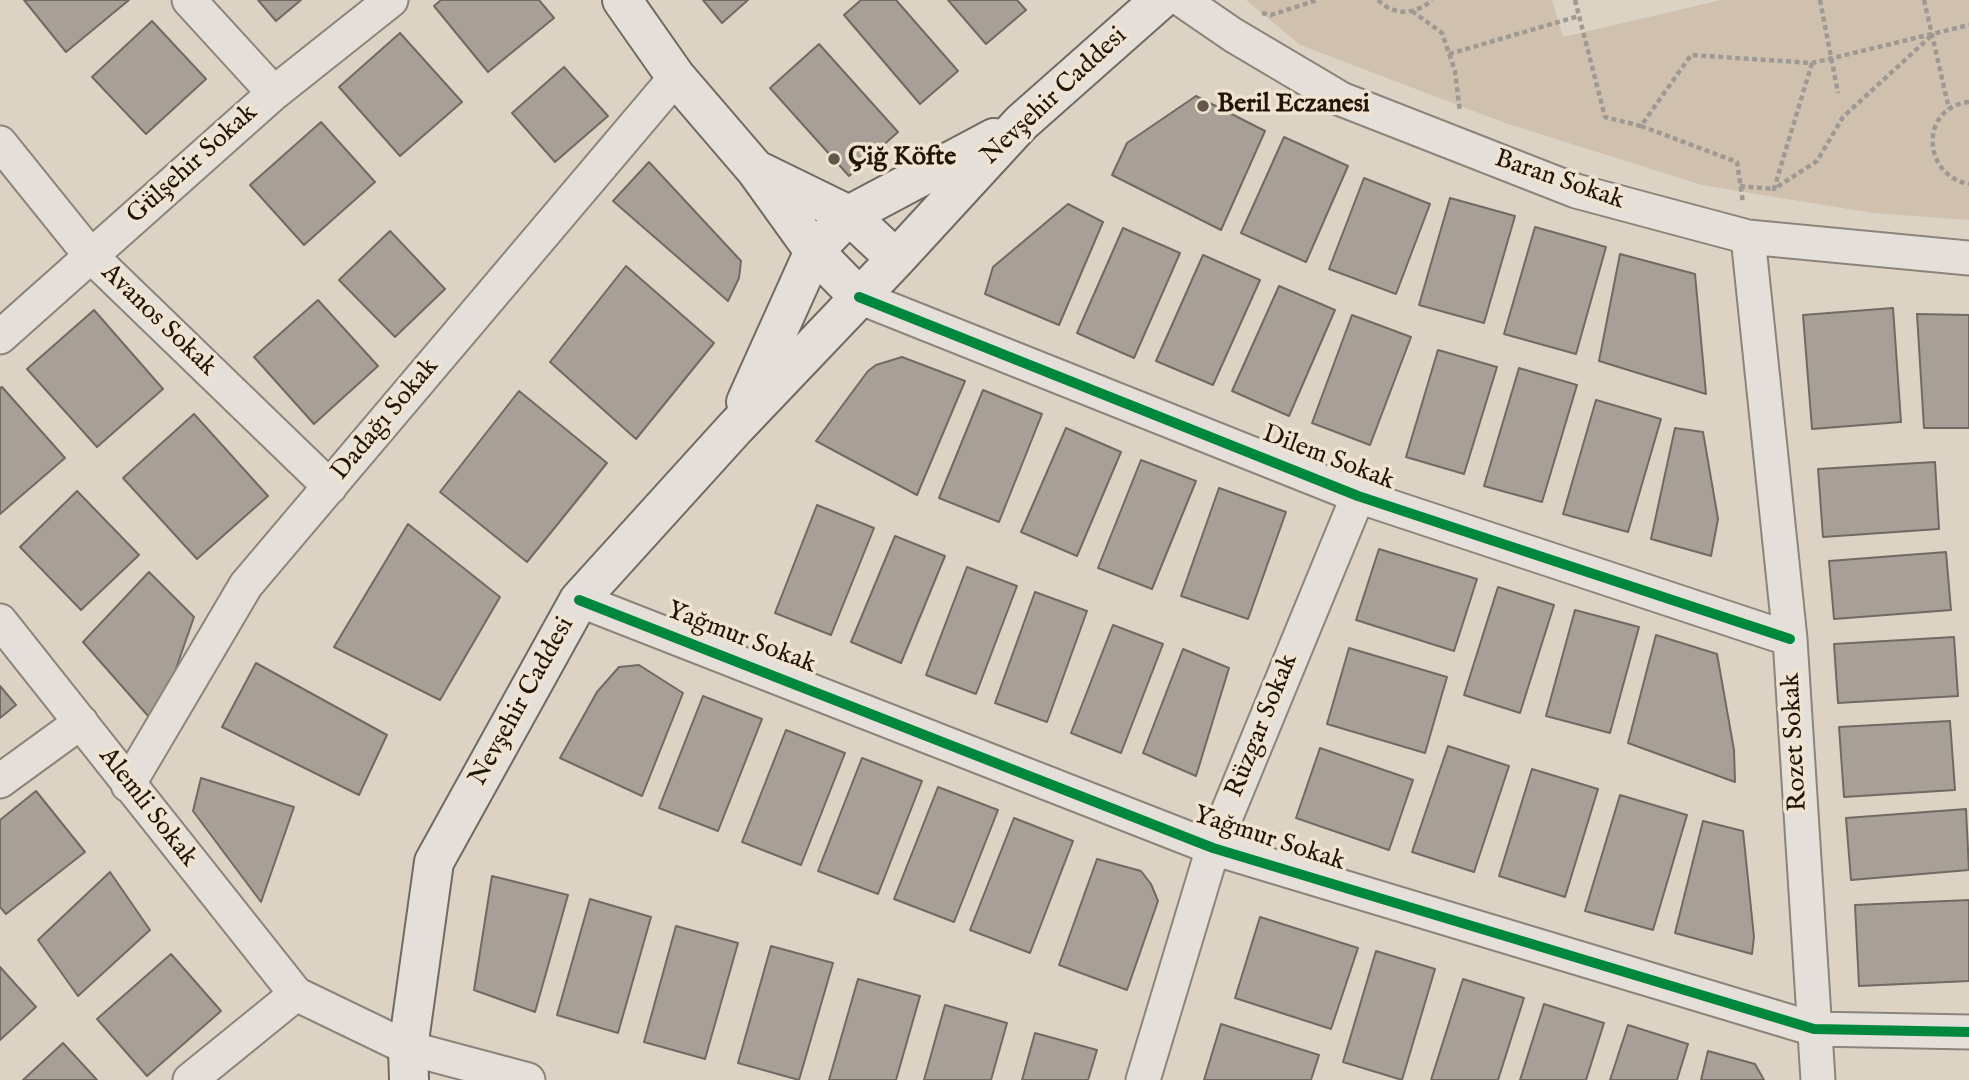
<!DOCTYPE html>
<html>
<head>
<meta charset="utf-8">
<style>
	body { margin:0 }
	canvas { display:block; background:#dcd3c4 }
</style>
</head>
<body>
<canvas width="1969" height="1080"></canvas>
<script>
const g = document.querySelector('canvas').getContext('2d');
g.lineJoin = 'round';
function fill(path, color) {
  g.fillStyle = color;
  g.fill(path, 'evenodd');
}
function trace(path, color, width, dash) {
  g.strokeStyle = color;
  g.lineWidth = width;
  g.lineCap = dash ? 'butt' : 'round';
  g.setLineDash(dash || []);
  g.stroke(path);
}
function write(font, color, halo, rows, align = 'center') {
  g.font = font + ' "IM FELL English",serif';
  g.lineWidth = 7;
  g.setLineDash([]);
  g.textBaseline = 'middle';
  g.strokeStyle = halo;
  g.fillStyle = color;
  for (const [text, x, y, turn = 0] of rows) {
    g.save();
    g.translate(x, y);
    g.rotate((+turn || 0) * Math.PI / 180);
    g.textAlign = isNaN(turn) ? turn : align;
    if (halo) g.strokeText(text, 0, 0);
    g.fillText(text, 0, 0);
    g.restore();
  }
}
fill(new Path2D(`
	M1246 0H1552L1563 37 1721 0H1969V220L1873 213 1702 185 1505 123 1300 45Z`), '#d0c1ae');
const building = new Path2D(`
	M24 0H129L66 52Z
	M258 0H301L276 21Z
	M441 0H539L554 18 488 72 434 6Z
	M703 0H748L722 23Z
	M861 0H896L958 71 920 104 844 15Z
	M948 0H1017L1026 10 986 44Z
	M152 21 206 79 146 134 92 77Z
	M400 33 462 102 400 156 339 87Z
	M819 44 898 132 849 176 770 88Z
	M564 67 608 116 555 162 512 113Z
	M1196 96 1265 131 1221 230 1112 175 1127 143Z
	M321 122 375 182 304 245 250 185Z
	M1284 137 1348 166 1306 262 1241 233Z
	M649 162 741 261 739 278 728 301 613 201Z
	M1364 178 1430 204 1396 294 1329 269Z
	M1450 198 1515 216 1484 323 1419 305Z
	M1068 204 1103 222 1059 325 985 294 993 267Z
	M1535 227 1606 247 1576 354 1504 334Z
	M1123 228 1180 253 1134 358 1077 333Z
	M390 231 445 289 395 337 339 280Z
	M1620 254 1695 274 1706 394 1599 361Z
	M1203 255 1260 280 1213 385 1156 361Z
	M626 266 714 343 636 439 550 362Z
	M1279 286 1335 310 1289 416 1232 391Z
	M318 300 378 366 314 424 254 357Z
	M1893 308 1901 422 1812 429 1803 315Z
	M94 310 163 389 97 447 27 369Z
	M1917 314 1969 315V428H1924Z
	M1352 315 1411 337 1370 445 1312 423Z
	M1438 350 1497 367 1464 474 1406 457Z
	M902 357 965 381 917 495 816 441 868 371 876 365Z
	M1519 368 1577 385 1542 502 1484 486Z
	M2 387 65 458 0 514V388Z
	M983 390 1042 414 999 522 939 498Z
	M519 391 607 463 527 562 440 492Z
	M1596 400 1661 419 1628 532 1563 514Z
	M194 414 268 496 197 559 123 478Z
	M1066 428 1121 452 1077 556 1021 532Z
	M1675 428 1703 432 1718 519 1711 556 1651 539Z
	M1141 460 1196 481 1152 589 1098 568Z
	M1935 462 1939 529 1823 537 1818 469Z
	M1219 488 1286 512 1248 619 1181 596Z
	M77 491 139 555 81 610 20 547Z
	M817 505 874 528 831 635 775 613Z
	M408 524 500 597 440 700 334 647Z
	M895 536 945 556 901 663 851 642Z
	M1379 549 1477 579 1454 651 1356 620Z
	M1946 552 1951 610 1834 619 1829 561Z
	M967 567 1017 586 976 694 926 675Z
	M149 572 194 617 165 700 149 717 83 642Z
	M1498 587 1554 605 1520 713 1464 695Z
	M1035 592 1087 611 1047 722 995 703Z
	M1575 610 1639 627 1610 733 1546 716Z
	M1113 625 1163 644 1121 753 1071 733Z
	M1656 635 1717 654 1734 750 1735 782 1628 743Z
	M1954 637 1958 696 1838 703 1834 644Z
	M1349 648 1447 677 1425 753 1327 724Z
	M1183 649 1229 668 1196 776 1143 753Z
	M256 663 387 735 359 795 222 727Z
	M639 665 683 693 642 796 560 758 597 692 619 667Z
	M0 686 16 705 0 718Z
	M703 696 762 719 718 831 659 808Z
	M1950 721 1955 790 1844 797 1839 727Z
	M786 730 845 753 801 865 742 842Z
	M1448 746 1509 766 1474 872 1412 852Z
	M1320 748 1413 780 1389 850 1296 818Z
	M862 758 922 781 878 894 818 871Z
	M1532 769 1598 789 1565 897 1499 876Z
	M201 778 294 807 261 902 193 811Z
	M938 787 998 810 954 922 894 899Z
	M36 791 85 852 6 914 0 907V820Z
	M1620 795 1687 815 1653 930 1585 911Z
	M1966 809 1969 870 1851 880 1846 818Z
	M1014 818 1073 841 1030 953 970 930Z
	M1703 821 1743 831 1754 937 1752 954 1675 933Z
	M1097 859 1141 871 1151 884 1158 901 1127 990 1059 965Z
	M110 872 150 930 78 996 38 940Z
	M492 876 568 895 535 1012 474 990Z
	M590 899 651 917 618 1033 557 1015Z
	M1969 900V981L1859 986 1855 905Z
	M1260 917 1358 948 1331 1029 1235 998Z
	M676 926 738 943 705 1059 644 1042Z
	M771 946 833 963 799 1080 738 1063Z
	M1376 951 1435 969 1402 1080 1343 1062Z
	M171 954 221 1011 147 1076 97 1019Z
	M0 967 36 1007 0 1040Z
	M858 979 920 996 896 1080H829Z
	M1463 979 1524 998 1498 1080H1431Z
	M1544 1004 1604 1023 1586 1080H1520Z
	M945 1005 1007 1023 991 1080H924Z
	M1221 1024 1319 1055 1311 1080H1204Z
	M1628 1025 1688 1044 1677 1080H1610Z
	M1035 1033 1097 1050 1088 1080H1022Z
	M63 1043 97 1080H23Z
	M1708 1051 1755 1064 1764 1080H1701Z`);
fill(building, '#a8a096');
trace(building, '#716a62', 2);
const street = new Path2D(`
	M189 0 274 93
	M1182 0 1233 35 1341 99 1576 191 1748 237 1969 258
	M0 143 91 256 330 487
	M1748 237 1790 639 1818 1080
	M859 297 1358 496 1790 639
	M0 337 274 93 391 0
	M579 600 1213 848 1814 1029 1969 1032
	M0 621 296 994
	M0 781 81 722
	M128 785 246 585 676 77
	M190 1080 296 994 408 1048 528 1080
	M1143 1080 1213 848 1358 496`);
const secondary = new Path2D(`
	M622 0 676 77 755 169 814 251 859 297
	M761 172 849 215 896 259
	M746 402 814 251 849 215 994 138
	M409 1080 408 1048 434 862 579 600 735 428 896 259 1021 123 1160 0`);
trace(street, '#8c847a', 37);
trace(secondary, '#716a62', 42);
trace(new Path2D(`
	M1378 0C1394 16 1415 15 1432 0
	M1575 0 1605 117 1641 126 1691 55 1812 63 1969 25
	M1820 0 1838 93
	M1924 0 1949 109
	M1412 11 1442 33 1455 71 1460 112
	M1262 13 1271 15 1317 0
	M1449 54 1579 16
	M1812 63 1774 189 1817 161 1843 117 1932 35
	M1969 102C1920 107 1921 175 1969 184
	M1641 126 1737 162 1743 203
	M1740 186 1774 189`), '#9f9993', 4.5, [5, 3.5]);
trace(street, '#e4dfd8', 33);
trace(secondary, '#e4dfd8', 38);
trace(new Path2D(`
	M859 297 1358 496 1790 639
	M579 600 1213 848 1814 1029 1969 1032`), '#00873e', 10);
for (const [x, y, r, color] of [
	[1203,106,7,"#64574a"],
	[834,159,7,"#64574a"]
]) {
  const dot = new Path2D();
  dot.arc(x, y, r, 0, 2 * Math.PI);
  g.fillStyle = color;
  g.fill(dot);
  trace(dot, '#efe3d2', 2.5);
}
write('26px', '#231408', '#efe3d2', [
	["Nevşehir Caddesi",1055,97,-43],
	["Gülşehir Sokak",193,165,-42],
	["Baran Sokak",1559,181,19],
	["Avanos Sokak",158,321,44],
	["Dadağı Sokak",386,420,-50],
	["Dilem Sokak",1328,459,21],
	["Yağmur Sokak",741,639,21],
	["Nevşehir Caddesi",523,702,-61],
	["Rüzgar Sokak",1263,726,-68],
	["Rozet Sokak",1796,742,-93],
	["Alemli Sokak",147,808,52],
	["Yağmur Sokak",1269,840,18]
]);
write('bold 26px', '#231408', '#efe3d2', [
	["Beril Eczanesi",1217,106],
	["Çiğ Köfte",848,159]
], 'left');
</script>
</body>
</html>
